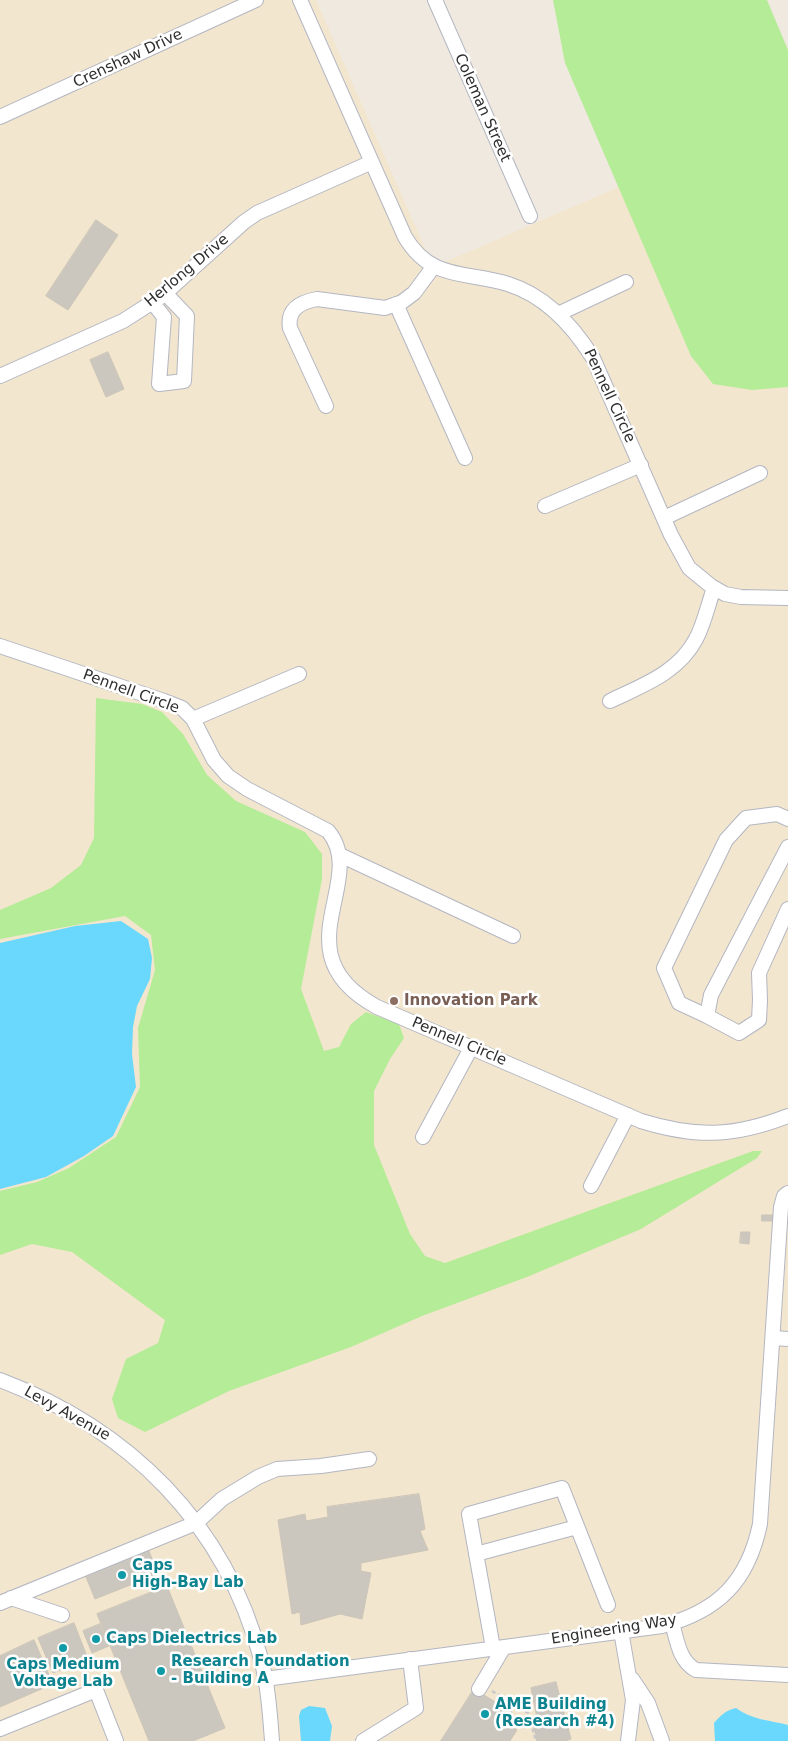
<!DOCTYPE html>
<html>
<head>
<meta charset="utf-8">
<style>
	body { margin:0 }
	canvas { display:block; background:#f0e9df }
</style>
</head>
<body>
<canvas width="788" height="1741"></canvas>
<script>
const g = document.querySelector('canvas').getContext('2d');
g.lineJoin = 'round';
function fill(path, color) {
  g.fillStyle = color;
  g.fill(path, 'evenodd');
}
function trace(path, color, width, dash) {
  g.strokeStyle = color;
  g.lineWidth = width;
  g.lineCap = dash ? 'butt' : 'round';
  g.setLineDash(dash || []);
  g.stroke(path);
}
function write(font, color, halo, rows, align = 'center') {
  g.font = font + ' "DejaVu Sans",sans-serif';
  g.lineWidth = 5;
  g.setLineDash([]);
  g.textBaseline = 'middle';
  g.strokeStyle = halo;
  g.fillStyle = color;
  for (const [text, x, y, turn = 0] of rows) {
    g.save();
    g.translate(x, y);
    g.rotate((+turn || 0) * Math.PI / 180);
    g.textAlign = isNaN(turn) ? turn : align;
    if (halo) g.strokeText(text, 0, 0);
    g.fillText(text, 0, 0);
    g.restore();
  }
}
fill(new Path2D(`
	M0 0H316L428 255 438 260 445 262 788 114V1741H0Z`), '#f3e6ce');
fill(new Path2D(`
	M553 0H767L788 50V387L752 390 713 384 691 356 565 63Z
	M96 698 142 704 162 712 183 734 207 775 236 801 305 832 322 854V879L301 989 324 1051 339 1047 351 1024 366 1012 399 1024 404 1038 390 1059 374 1091V1145L410 1234 425 1256 445 1263 753 1151H762L757 1158 641 1229 527 1277 422 1316 351 1347 229 1391 145 1432 118 1418 112 1399 126 1359 158 1343 165 1320 72 1252 32 1244 0 1255V1191L37 1182 69 1168 116 1137 140 1087 138 1028 155 970 151 935 125 916 0 939V910L51 888 81 865 94 838Z`), '#b5ec97');
fill(new Path2D(`
	M121 921 148 939 152 958 150 979 137 1006 133 1027 132 1054 136 1087 113 1136 84 1156 46 1177 0 1189V943L75 926Z
	M309 1706 325 1708 332 1726 330 1741H301L299 1716 301 1710Z
	M736 1708C752 1720 769 1720 788 1725V1741H715L714 1723C720 1716 726 1710 736 1708Z`), '#69d8fc');
const building = new Path2D(`
	M96 220 118 235 68 310 46 296Z
	M108 352 124 389 106 397 90 360Z
	M762 1215H774V1221H762Z
	M741 1232H750L749 1244 740 1243Z
	M419 1494 425 1529 420 1531 428 1550 361 1563V1571L371 1573 362 1619 340 1614 301 1625 300 1612 292 1614 278 1520 305 1514 306 1521 328 1517 327 1507Z
	M149 1551 158 1574 95 1599 86 1577Z
	M167 1586 225 1728 193 1741H149L97 1614Z
	M74 1623 88 1659 53 1673 38 1638Z
	M100 1624 109 1646 92 1653 83 1631Z
	M34 1640 53 1684 0 1707V1656Z
	M556 1682 571 1739 566 1741H537L532 1719 537 1718 531 1688Z
	M474 1689 512 1712 510 1716 516 1720 512 1727 517 1730 510 1741H441Z`);
fill(building, '#cbc7be');
trace(building, '#cdc5b8', 1);
const minor = new Path2D(`
	M300 0 405 237C431 281 466 271 508 284 546 296 573 326 593 358L671 535 689 568 711 586 725 594 741 597 788 598
	M435 0 530 216
	M0 117 256 0
	M152 302 164 317 159 384 184 381 187 316 165 293
	M396 304 465 458
	M558 314 626 282
	M0 376 123 321 162 296 244 222 257 213 372 162
	M326 406 290 328C287 309 301 302 317 299L385 308 402 302 414 293 434 266
	M545 506 641 465
	M664 518 760 473
	M0 646 164 701 182 708 193 719 214 760 228 776 247 789 328 831C370 881 278 953 377 1007L641 1121C696 1138 734 1137 788 1116
	M610 701C643 685 678 673 696 639 704 624 708 605 714 588
	M193 719 299 674
	M788 847 711 995 707 1016 739 1033 759 1020 760 1000 759 973 788 909
	M340 855 513 936
	M707 1016 679 1003 664 968 726 840 746 818 777 814 788 819
	M423 1137 471 1048
	M591 1186 628 1115
	M774 1338 788 1339
	M0 1380C129 1429 225 1523 261 1659 268 1685 270 1714 272 1741
	M476 1554 577 1527
	M11 1598 62 1615
	M0 1603 196 1523 222 1499 258 1477 277 1469 321 1466 369 1459
	M672 1623C677 1640 679 1661 696 1670L788 1675
	M621 1631 633 1700 628 1741
	M493 1648 469 1514 562 1488 608 1605
	M265 1679 662 1626C719 1611 748 1581 760 1524L781 1207 784 1196 788 1193
	M632 1679 648 1703 662 1741
	M479 1689 504 1647
	M0 1729 96 1690 116 1741
	M363 1741 416 1708 410 1659`);
trace(minor, '#b3b6c2', 16);
trace(new Path2D(`
	M492 1691 528 1713 536 1741`), '#c9c9c9', 2.5, [4, 2.5]);
trace(minor, '#fff', 14);
for (const [x, y, r, color] of [
	[394,1001,5,"#8d6e63"],
	[122,1575,5,"#0f9aa8"],
	[96,1639,5,"#0f9aa8"],
	[63,1648,5,"#0f9aa8"],
	[161,1671,5,"#0f9aa8"],
	[485,1714,5,"#0f9aa8"]
]) {
  const dot = new Path2D();
  dot.arc(x, y, r, 0, 2 * Math.PI);
  g.fillStyle = color;
  g.fill(dot);
  trace(dot, '#fff', 2);
}
write('15px', '#2e2e2e', '#fff', [
	["Crenshaw Drive",128,59,-25],
	["Coleman Street",482,108,66],
	["Herlong Drive",187,271,-40],
	["Pennell Circle",609,396,65],
	["Pennell Circle",131,692,20],
	["Pennell Circle",459,1042,23],
	["Levy Avenue",67,1414,29],
	["Engineering Way",614,1630,-9]
]);
write('bold 15px', '#785e54', '#fff', [
	["Innovation Park",404,1001]
], 'left');
write('bold 15px', '#0d838f', '#fff', [
	["Caps",132,1566],
	["High-Bay Lab",132,1583],
	["Caps Dielectrics Lab",106,1639],
	["Research Foundation",171,1662],
	["- Building A",171,1679],
	["Caps Medium",63,1665,"center"],
	["Voltage Lab",63,1682,"center"],
	["AME Building",495,1705],
	["(Research #4)",495,1722]
], 'left');
</script>
</body>
</html>
